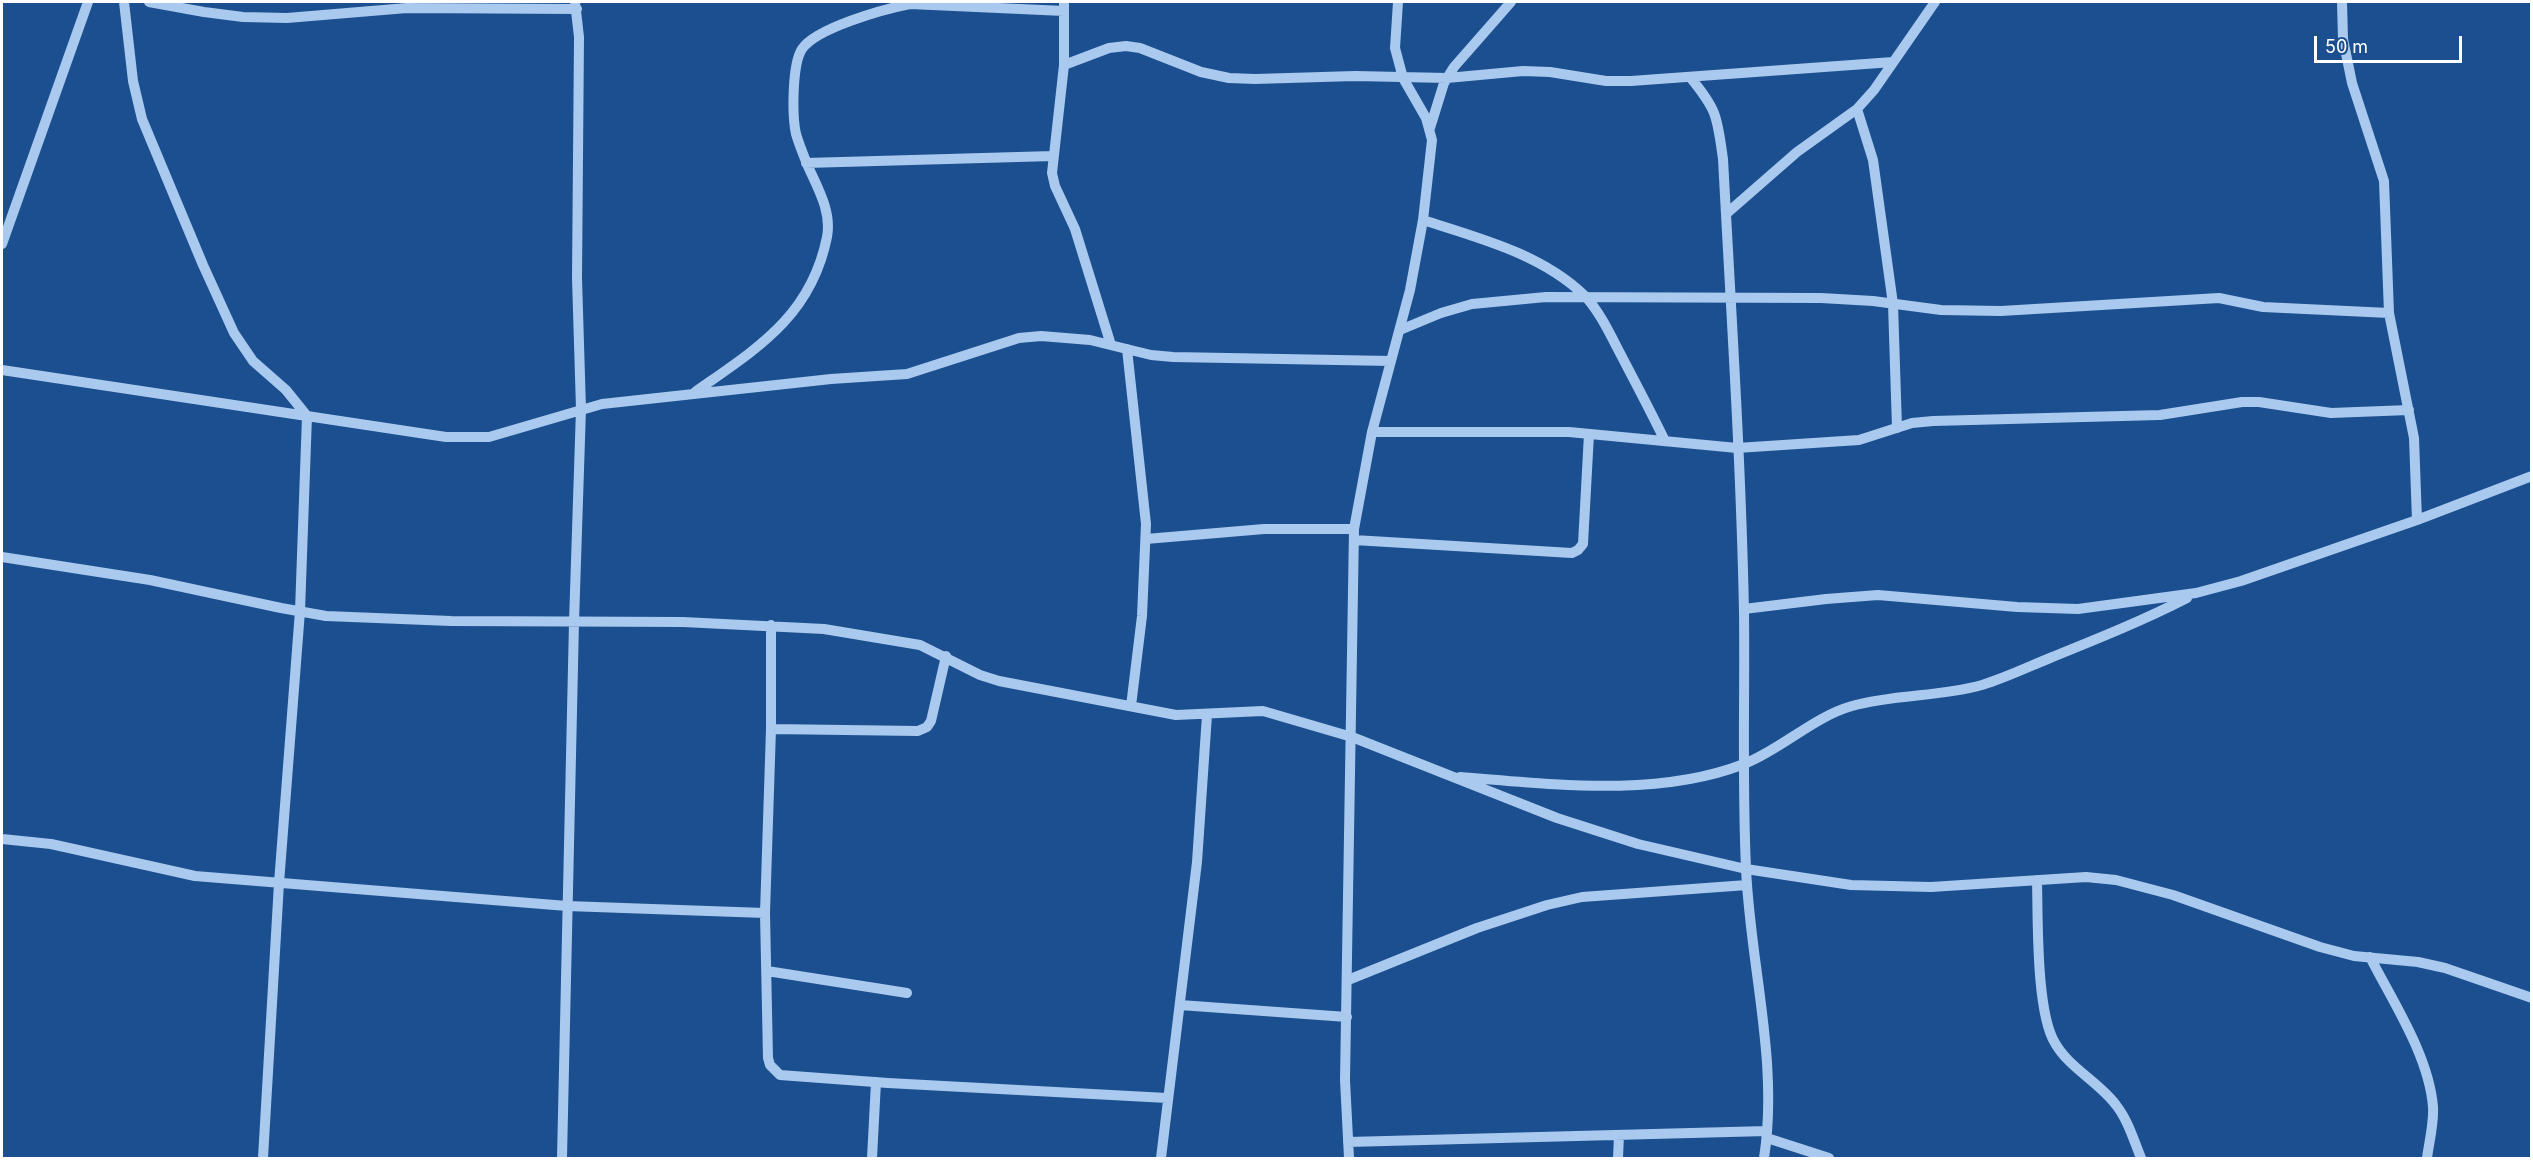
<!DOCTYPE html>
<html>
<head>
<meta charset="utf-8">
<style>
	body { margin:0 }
	#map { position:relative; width:2533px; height:1160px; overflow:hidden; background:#1b4f8f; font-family:Inter,sans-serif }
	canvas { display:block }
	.frame { position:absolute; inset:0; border:3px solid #fff; pointer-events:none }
	.scale { position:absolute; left:2314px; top:36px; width:148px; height:27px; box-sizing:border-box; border:3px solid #fff; border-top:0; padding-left:8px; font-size:18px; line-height:21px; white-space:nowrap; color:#fff; -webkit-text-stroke:4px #1b4f8f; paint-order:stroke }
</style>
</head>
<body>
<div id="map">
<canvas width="2533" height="1160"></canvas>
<div class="frame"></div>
<div class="scale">50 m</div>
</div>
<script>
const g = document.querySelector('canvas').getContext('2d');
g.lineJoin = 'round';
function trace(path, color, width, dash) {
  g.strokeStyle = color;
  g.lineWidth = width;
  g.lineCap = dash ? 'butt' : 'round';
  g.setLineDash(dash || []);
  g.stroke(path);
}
trace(new Path2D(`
	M124 2 133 81 142 119 203 265 234 333 253 361 286 390 307 416 300 611 279 883 263 1158
	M149 2 204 12 243 17 287 18 407 8 577 9
	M1064 2V65L1052 173 1055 186 1075 229 1111 345
	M2342 2 2343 39 2352 83 2384 181 2389 313 2414 438 2417 520
	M1064 65 1109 48 1126 46 1140 48 1201 72 1229 78 1255 79 1355 76 1447 78 1523 71 1550 72 1606 81H1631L1893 62
	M1690 77C1718 111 1717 117 1723 159 1731 310 1741 461 1744 612 1745 697 1742 783 1746 868 1750 965 1779 1061 1764 1158
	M1857 109 1873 160 1893 304 1897 428
	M1430 128 1444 83 1454 67 1511 2
	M806 163 1053 156
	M1726 214 1797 152 1857 109 1874 90 1935 2
	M1423 220C1479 238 1542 254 1585 296 1600 312 1611 336 1621 355 1636 384 1651 412 1665 441
	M2 244 88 2
	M1400 330 1441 313 1472 304 1546 297 1821 298 1873 301 1941 310 2001 311 2219 298 2263 307 2389 313
	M1127 349 1146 524 1142 616 1131 706
	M2 370 446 437H489L602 404 831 379 907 374 1019 338 1041 336 1090 340 1151 355 1173 357 1391 361
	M695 392C756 349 811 317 827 237 832 211 817 187 807 164 803 154 799 144 796 134 792 116 792 64 802 49 816 28 884 9 910 4L1064 11
	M1372 432H1569L1737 448 1859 440 1912 423 1933 421 2160 415 2242 402H2259L2331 413 2409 410
	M1146 539 1264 529H1354
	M1354 540 1572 553 1578 550 1583 544 1589 434
	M2 557 150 580 281 608 326 616 451 621 683 622 824 629 920 645 980 675 999 681 1176 715 1263 711 1352 737 1557 818 1638 844 1746 869 1851 885 1931 887 2086 877 2116 880 2173 895 2320 947 2354 956 2418 962 2445 968 2532 998
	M1744 609 1826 599 1878 595 2017 607 2078 609 2196 593 2241 581 2417 520 2532 476
	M771 625V729L765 913 768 1058 770 1065 780 1075 888 1083 1167 1098
	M771 729 918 731 927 727 931 721 946 656
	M1460 777C1551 784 1657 798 1744 764 1782 749 1813 717 1852 706 1895 694 1940 697 1982 685 2005 678 2028 667 2050 658 2097 639 2142 621 2187 598
	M2 839 51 844 195 876 567 906 765 913
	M2037 880C2038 919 2036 1012 2055 1043 2069 1068 2099 1082 2116 1105 2128 1120 2134 1141 2141 1158
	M2370 957C2393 1002 2429 1056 2433 1107 2434 1124 2429 1142 2427 1158
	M767 971 907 993
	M1348 980 1477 928 1547 905 1582 897 1747 885
	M1180 1005 1347 1017
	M1767 1138 1829 1158
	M1348 1142 1767 1131
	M562 1158 574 622 581 409 577 278 579 37 575 2
	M872 1158 876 1082
	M1161 1158 1197 862 1207 715
	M1349 1158 1345 1080 1354 529 1372 432 1410 290 1423 220 1432 140 1426 118 1403 78 1395 48 1398 2
	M1618 1158 1619 1135`), '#a9c9ee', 10);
</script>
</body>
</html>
